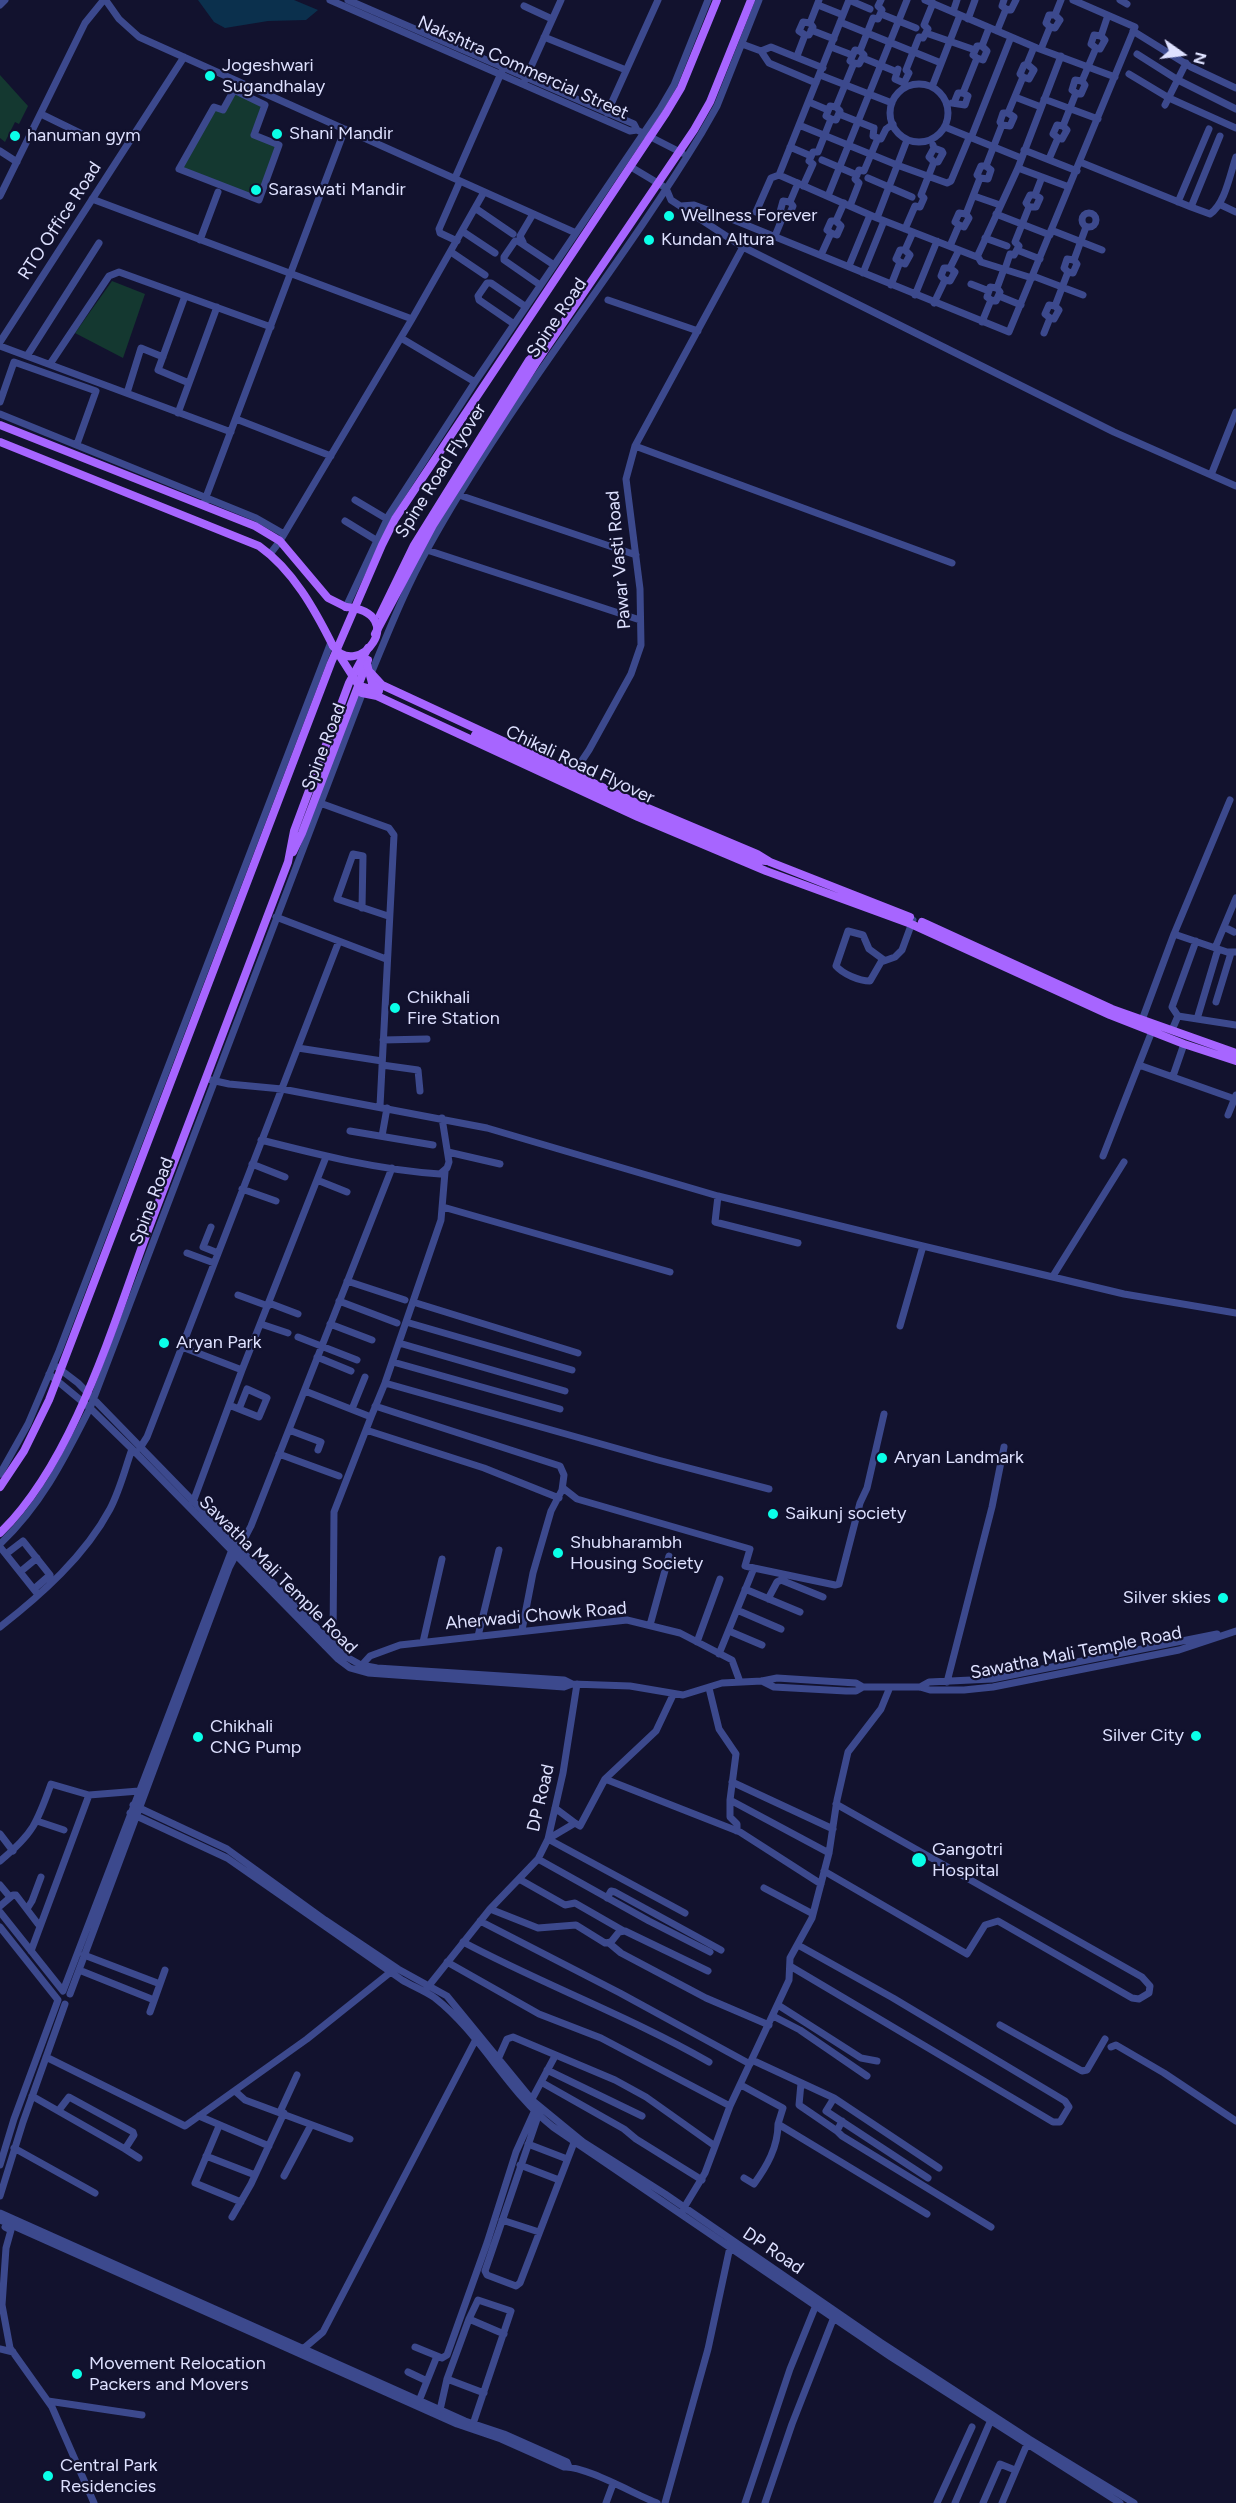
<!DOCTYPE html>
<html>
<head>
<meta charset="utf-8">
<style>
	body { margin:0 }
	#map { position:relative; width:1236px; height:2503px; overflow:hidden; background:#12122e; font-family:Figtree,sans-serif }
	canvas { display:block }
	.north { position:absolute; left:1152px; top:24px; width:60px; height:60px; -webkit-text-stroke:4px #12122e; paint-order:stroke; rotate:104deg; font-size:16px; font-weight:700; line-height:24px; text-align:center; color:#dee1ff }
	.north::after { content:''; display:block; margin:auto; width:21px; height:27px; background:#dee1ff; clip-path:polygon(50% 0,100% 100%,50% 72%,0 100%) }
</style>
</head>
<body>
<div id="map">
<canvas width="1236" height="2503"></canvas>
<div class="north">N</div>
</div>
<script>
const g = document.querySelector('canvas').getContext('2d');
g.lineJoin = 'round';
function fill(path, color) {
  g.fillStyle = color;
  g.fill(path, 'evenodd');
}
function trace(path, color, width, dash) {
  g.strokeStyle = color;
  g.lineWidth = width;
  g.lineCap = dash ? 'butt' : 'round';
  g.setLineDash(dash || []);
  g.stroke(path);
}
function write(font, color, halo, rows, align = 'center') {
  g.font = font + ' Figtree,sans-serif';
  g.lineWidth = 4.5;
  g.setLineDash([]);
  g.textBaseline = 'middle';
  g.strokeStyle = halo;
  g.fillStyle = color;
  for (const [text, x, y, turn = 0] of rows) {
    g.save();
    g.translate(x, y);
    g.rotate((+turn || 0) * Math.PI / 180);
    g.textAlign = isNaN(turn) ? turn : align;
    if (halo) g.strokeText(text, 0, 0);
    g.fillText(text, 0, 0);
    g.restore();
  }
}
fill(new Path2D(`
	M0 75 28 106 19 124 15 122 5 142 0 138Z
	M231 91 263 106 251 133 279 145 259 200 179 169 214 107 223 110Z
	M112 281 145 294 123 358 75 333Z`), '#143830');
fill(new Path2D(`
	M198 0H294L318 10 306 20 268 21 225 28 214 22Z`), '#0b304d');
trace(new Path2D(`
	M330 0 630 131 637 130 682 153
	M348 0 634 124 637 130
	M849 0 779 175 877 218 977 257 1018 168 1061 56
	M849 0 870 9
	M925 0 960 15
	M1120 0 1127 4
	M107 2 119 19 139 37 576 233
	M0 5 5 0
	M818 5 843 15
	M524 6 552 19
	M1006 9 1011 10 1016 0
	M953 12 957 0
	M881 14 916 28
	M968 19 975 0
	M840 22 941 63
	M1050 27 1055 28 1060 20 1055 15
	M811 30 834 39
	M997 31 1006 9 1002 6 1004 0
	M1133 31 1191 67 1236 88
	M926 33 975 50
	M805 35 799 31 803 22 810 23
	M544 37 626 70
	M742 44 761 51 769 63 816 83
	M831 47 852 55
	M1096 48 1091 44 1094 35 1101 36
	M1041 49 1050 27 1046 23 1049 15H1055L1061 0
	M761 51 771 47 823 68
	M1137 54 1178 80 1236 109
	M797 56 805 35H809L813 27 810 23 819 0
	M863 58 897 72
	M977 58 983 60 987 51 982 46
	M854 63 859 64 864 55 860 51 873 18 878 19 882 10 878 6 881 0
	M854 63 850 61 855 50 860 51
	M898 69 895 79 904 83 906 86
	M1129 74 1169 98 1236 128
	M820 75 892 103
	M1023 77 1029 79 1034 70 1027 64
	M525 80 561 0
	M904 83 909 73 906 70 919 37 923 38 928 29 924 25 933 3
	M890 113a29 29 0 1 1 58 0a29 29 0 1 1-58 0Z
	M932 87 960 15 1037 48 1115 77
	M234 90 265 105 254 135 279 145 259 200 179 169 214 107 223 110Z
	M1076 93 1072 90 1075 80 1082 81
	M1015 97 1041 107
	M1044 99 1098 119
	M809 102 828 110
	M952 103 965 105 968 96 963 93
	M954 103 958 93H963L977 58 973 55 977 46H982L989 28
	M1165 105 1186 63
	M607 113 658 0
	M41 114 84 135
	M839 114 874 128
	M831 119 826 116 830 106 836 107
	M799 125 897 165 947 183 951 181 969 138
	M1002 125 1010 126 1014 117 1008 113
	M945 127 1021 158
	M874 128 873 136 881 139 886 129 893 124
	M971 138 1011 37
	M1058 138 1053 134 1057 125 1063 126
	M933 145 934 148 929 157 934 162
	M790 147 811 156
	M1024 150 1077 171
	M0 151 17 162
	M1049 159 1058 138 1062 139 1067 130 1063 126 1076 93 1081 94 1085 85 1082 81 1096 48 1100 49 1105 40 1101 36 1108 15
	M822 160 857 175
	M1080 162 1191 207 1220 136
	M631 167 666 188 671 200 743 247 1114 432 1236 486
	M1018 168 1069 187
	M455 178 502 71
	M868 178 912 197
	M980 178 988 179 991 170 986 166
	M803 186 813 164 809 161 813 152H818L831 119 836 120 840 111 836 107 854 63
	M0 196 85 23 102 2
	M828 196 907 0
	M974 196 1000 205
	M92 199 412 319
	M1178 202 1209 129
	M1219 204 1236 212
	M681 206 694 205 729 218 1009 332 1135 27 1073 0
	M850 206 859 183 855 179 859 170 864 171 878 138
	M1029 207H1036L1040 198 1035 195
	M1191 207 1210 214C1225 204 1230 174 1236 157
	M475 208 513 234
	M756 212 771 178 779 175
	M1082 220a7 7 0 1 1 14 0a7 7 0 1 1-14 0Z
	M784 214 780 212 783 201 790 202
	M996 214 1050 235
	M877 218 907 140
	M959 225 964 227 969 218 966 214 980 178 977 175 981 166H986L1002 125 1000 122 1003 113H1008L1023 77 1020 74 1024 65 1027 64 1034 47
	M905 229 915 206 920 207 924 198 921 195 934 162H938L943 153 942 151 934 148
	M1051 230 1102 250
	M462 231 495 253
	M831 233 837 235 841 226 836 221
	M775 236 784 214 789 215 793 206 790 202 798 183
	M985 238 1007 246
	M200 240 218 192
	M457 241 440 233 439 229 460 181
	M523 242 520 236 533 214
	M950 246 959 225 955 222 959 213 966 214
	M1017 250 1040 259
	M451 252 485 275
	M821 255 831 233 827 230 831 221H836L844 203
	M978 257 981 262 1032 278
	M900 262 905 264 910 255 905 250
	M849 266 870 215
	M1005 269 1010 254 1014 255 1019 246 1015 242 1029 207 1026 203 1030 195H1035L1042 177
	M1068 272 1064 268 1067 259 1074 260
	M863 273 884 221
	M1033 276 1083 295
	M945 280 950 281 955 272 950 268
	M971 284 989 291
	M540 285 504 260V257L515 241H518L554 265
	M891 285 900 262 896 259 900 250H905L913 232
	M915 295 937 241
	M185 296 158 370 189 383
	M999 296 1021 305
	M608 300 698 331
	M991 300 996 301 1000 292 997 288 1004 269
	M991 300 987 297 990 287 997 288
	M934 303 945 280 941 276 944 268H950L959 250
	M1050 318 1045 314 1049 305 1055 306
	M982 322 991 300
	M514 324 479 300 478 296 487 283H491L526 307
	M1044 333 1050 318 1054 319 1059 310 1055 306 1068 272 1073 273 1077 264 1074 260 1086 227
	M401 338 475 382
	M0 342 184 57
	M0 346 231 432
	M27 356 99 243
	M50 364 109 276 119 272 271 327
	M127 393 141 348 163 357
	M0 402 14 362 96 391 77 444
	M178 413 217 307
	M0 414 256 518 284 534
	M236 419 331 456
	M635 446 952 563
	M1211 475 1236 412
	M459 495 636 555
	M355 500 387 519
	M203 505 345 129
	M345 521 376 540
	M427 550 640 620
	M270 554 280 541 412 319 484 192
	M346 607 389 515 475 382 660 109 674 85 708 0
	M370 676C388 633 405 589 428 548 508 403 615 275 701 134L717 106 759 0
	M573 774 589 750 631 674 641 645 640 589 626 479 635 446 743 247
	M320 803 389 828 394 835 380 1106
	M362 908 363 856 353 854 337 899 388 916
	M276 917 386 959
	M1224 927 1234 932
	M1174 934 1227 952H1236
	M1215 948 1236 898
	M884 960 869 949 863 935 848 931 836 966C843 974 859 981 870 981L881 962 895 957 902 950 913 920
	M1216 1002 1231 953
	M1178 1016 1172 1007 1196 941
	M1197 1019 1218 949
	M1142 1020 1174 934 1230 800
	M1172 1030 1178 1016 1236 1025
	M383 1040 427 1039
	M298 1048 382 1061
	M382 1065 418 1070 420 1091
	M1139 1065 1235 1099
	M1173 1076 1184 1044
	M211 1080 229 1084 282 1089 487 1128 718 1196 906 1242 1124 1294 1236 1313
	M1228 1115 1236 1095
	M350 1131 433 1145
	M382 1136 387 1108
	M261 1140C320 1155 379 1170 440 1174L447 1168 449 1162 442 1118
	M448 1152 500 1164
	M1103 1156 1152 1031
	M252 1164 285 1177
	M317 1180 347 1192
	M242 1189 276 1201
	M718 1196 715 1222 798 1243
	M443 1207 670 1272
	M211 1227 203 1247 218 1253
	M187 1253 214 1263
	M1053 1276 1124 1162
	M347 1281 405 1300
	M238 1295 268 1306
	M339 1301 397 1323
	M413 1302 578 1353
	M269 1303 298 1314
	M406 1322 572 1370
	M261 1324 288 1333
	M330 1324 372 1340
	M900 1326 923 1246
	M298 1337 357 1360
	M399 1343 565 1391
	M182 1347 242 1370
	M317 1357 351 1371
	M393 1362 560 1409
	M57 1367 78 1383 343 1655 361 1665 377 1668 564 1680 572 1684
	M49 1374 90 1408 132 1449 338 1659 350 1668 368 1673 564 1687 572 1684 630 1686 683 1695 722 1683 762 1681 777 1678 856 1683 863 1687H920L930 1690H964L993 1687 1179 1650 1236 1631
	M385 1383 658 1460 769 1489
	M305 1391 371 1417 385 1383 441 1220 445 1172
	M229 1405C239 1409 249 1413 259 1417L267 1398 247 1389 239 1409
	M375 1406 560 1466 564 1475 562 1490 551 1511 533 1573 522 1630
	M352 1409 365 1377
	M289 1430 321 1442 318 1450
	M366 1430 484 1468 559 1498
	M140 1448 147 1437 339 941
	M279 1454 339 1476
	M0 1474 28 1424 59 1351 331 642
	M563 1488 577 1499 750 1549 745 1566 754 1568 719 1654
	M193 1502 242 1370 326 1157
	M0 1544C42 1504 64 1459 90 1408L364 689
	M0 1547 36 1592
	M6 1554 23 1541 50 1575 34 1589
	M754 1568 835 1585 839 1584 860 1503 867 1488 884 1414
	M20 1572 37 1558
	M745 1589 800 1612
	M768 1599 777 1582 781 1580 823 1597
	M737 1610 781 1629
	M650 1625 669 1556
	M0 1627C41 1595 85 1556 110 1509 120 1490 125 1469 132 1449
	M729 1631 762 1645
	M478 1636 499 1550
	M423 1642 442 1559
	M697 1642 720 1579
	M333 1644 334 1512 371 1417
	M360 1667 370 1656 400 1645 627 1620 680 1633 732 1660 740 1682
	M762 1681 774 1687 846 1691H856L863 1687
	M947 1682 992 1507 1004 1447
	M920 1687 929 1682 992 1679 1217 1634
	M709 1688 719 1729 736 1754 730 1800 829 1853
	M605 1779 656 1731 673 1695
	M732 1782 833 1829
	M730 1800V1817L737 1824V1831
	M133 1805 227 1849 325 1920 398 1969 447 1996 533 2101 583 2142 665 2194 880 2342 1029 2439 1134 2503
	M555 1808 575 1823
	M130 1813 227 1858 402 1980C412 1986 425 1991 435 1998 481 2034 507 2091 553 2127L891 2357 1120 2503
	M37 1821 64 1830
	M0 1834 13 1851
	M548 1839 575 1823 580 1826 605 1779 740 1832 821 1884
	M548 1839 685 1913
	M538 1859 649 1921 710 1952
	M0 1861C33 1834 37 1823 51 1784L89 1795 139 1791
	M824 1871 967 1954 985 1925 998 1921 1132 1998 1139 1999 1149 1993 1150 1986 1142 1977 836 1804
	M519 1879 565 1905 575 1903 622 1930
	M0 1885 10 1897
	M764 1888 813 1914
	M607 1898 611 1891 615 1892 721 1950
	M0 1906 13 1895H16L38 1924
	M27 1909 32 1901 41 1877
	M490 1909 538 1928 576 1925 605 1943 611 1942 619 1932 625 1931 708 1971
	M0 1912 63 1991 233 1547
	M480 1921 620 1993 750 2064
	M0 1927 58 2000 14 2119 0 2165
	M463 1942C544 1985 629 2016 709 2062
	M609 1943 621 1953 706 1998 769 2025
	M31 1951 89 1795
	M84 1955 160 1984
	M447 1962 539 2014 601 2038 730 2106
	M790 1966 1053 2122H1060L1069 2107 1065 2101 893 1998 798 1945
	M79 1970 154 2000
	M427 1988 490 1909 538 1859 548 1839 563 1773 577 1684
	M70 1994 229 1568 251 1526 392 1168
	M778 2005 861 2058 877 2061
	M150 2012 165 1970
	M773 2016 800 2030 867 2076
	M1000 2025 1082 2071 1087 2070 1105 2039
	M1111 2047 1116 2045 1164 2073 1236 2121
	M46 2057 185 2126 307 2039 392 1971
	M499 2057 507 2039 513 2037 615 2080 646 2097 715 2146
	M752 2060 834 2098
	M547 2070 642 2116
	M541 2082 624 2129 636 2139 702 2180
	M801 2083 799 2105 837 2131
	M741 2085 783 2108 778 2124 927 2214
	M235 2091 245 2100 350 2139
	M32 2096 125 2149 134 2135 133 2132 69 2097 59 2110
	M532 2099 555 2056
	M280 2112 297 2075
	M199 2116 269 2146
	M538 2116 485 2271 487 2275 516 2286 520 2283 575 2140
	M842 2121 837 2131 842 2136 991 2227
	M219 2126 195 2183 241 2202
	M528 2144 567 2159
	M14 2148 95 2193
	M125 2149 139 2158
	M206 2156 255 2175
	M520 2165 559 2180
	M284 2176 311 2125
	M744 2178 754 2184C767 2166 778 2147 778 2124
	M928 2178 826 2111 834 2098 939 2168
	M0 2196 23 2122 65 2004
	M682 2211 705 2173 730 2106 789 1980 790 1958 812 1918 829 1853 837 1800 848 1752 881 1709 890 1687
	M0 2213 465 2421 504 2434 567 2462 569 2467
	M232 2217 251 2184 284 2113
	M0 2220 457 2424 501 2439 564 2467C583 2465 636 2495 657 2503
	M502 2220 539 2232
	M5 2227 11 2230 6 2248 2 2305 10 2348 52 2407 94 2503
	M469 2319 504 2334
	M415 2347 442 2358 447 2355 487 2243 516 2152 535 2110
	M0 2349 13 2352
	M303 2349 323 2332 475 2041
	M408 2372 427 2381
	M447 2379 484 2393
	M48 2401 142 2415
	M419 2401 437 2356
	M440 2410 447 2379 469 2319 478 2300 511 2311 473 2424
	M606 2503 613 2484
	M665 2503 708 2349 730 2247
	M745 2503 790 2369 816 2305
	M765 2503 792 2424 834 2317
	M937 2503 972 2427
	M955 2503 991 2420
	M983 2503 1000 2464 1015 2470
	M1002 2503 1028 2442`), '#3c498d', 7);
trace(new Path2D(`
	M0 425 255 526 280 541 328 598 346 607
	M0 442 259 546C293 570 315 610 333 646
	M380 615 414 545 529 360 541 350
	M375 634 433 525 536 363 694 130 710 102 751 0
	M371 673 382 685 643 806 757 854 770 862 910 917
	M362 693 377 696 638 817 766 871 911 924 1110 1015 1184 1044 1236 1061
	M475 735 640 811 756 860 766 861
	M293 852 302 833 368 660
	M922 922 1112 1009 1236 1053
	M0 1487 24 1451 49 1400 331 663 382 545 395 519 666 113 681 88 717 0
	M0 1533C73 1462 112 1328 147 1233 194 1109 241 986 288 862L294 831 349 683 368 648`), '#a765ff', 8);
trace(new Path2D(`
	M333 646C358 682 411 613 346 607
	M336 650 359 686 379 691
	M367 664 372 683 379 690`), '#a765ff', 8);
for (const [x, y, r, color] of [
	[210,76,6,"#0affe8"],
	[277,134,6,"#0affe8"],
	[15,136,6,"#0affe8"],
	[256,190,6,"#0affe8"],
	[669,216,6,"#0affe8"],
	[649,240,6,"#0affe8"],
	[395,1008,6,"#0affe8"],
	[164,1343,6,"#0affe8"],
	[882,1458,6,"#0affe8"],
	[773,1514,6,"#0affe8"],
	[558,1553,6,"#0affe8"],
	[1223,1598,6,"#0affe8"],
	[1196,1736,6,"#0affe8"],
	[198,1737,6,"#0affe8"],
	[919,1860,8,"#0affe8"],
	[77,2374,6,"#0affe8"],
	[48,2476,6,"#0affe8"]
]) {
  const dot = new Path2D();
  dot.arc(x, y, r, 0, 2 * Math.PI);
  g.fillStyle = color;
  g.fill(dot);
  trace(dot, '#12122e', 2);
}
write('18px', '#dee1ff', '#12122e', [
	["Jogeshwari",222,66],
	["Sugandhalay",222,87],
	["Shani Mandir",289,134],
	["hanuman gym",27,136],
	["Saraswati Mandir",268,190],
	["Wellness Forever",681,216],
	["Kundan Altura",661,240],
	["Chikhali",407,998],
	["Fire Station",407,1019],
	["Aryan Park",176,1343],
	["Aryan Landmark",894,1458],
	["Saikunj society",785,1514],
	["Shubharambh",570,1543],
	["Housing Society",570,1564],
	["Silver skies",1211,1598,"right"],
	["Chikhali",210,1727],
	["CNG Pump",210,1748],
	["Silver City",1184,1736,"right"],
	["Gangotri",932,1850],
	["Hospital",932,1871],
	["Movement Relocation",89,2364],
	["Packers and Movers",89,2385],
	["Central Park",60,2466],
	["Residencies",60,2487]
], 'left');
write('18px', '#dee1ff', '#12122e', [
	["Nakshtra Commercial Street",523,68,24],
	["RTO Office Road",60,221,-57],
	["Spine Road",557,318,-56],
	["Spine Road Flyover",441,471,-58],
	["Pawar Vasti Road",619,560,-95],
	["Spine Road",324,747,-69],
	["Chikali Road Flyover",580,765,25],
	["Spine Road",152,1201,-69],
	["Sawatha Mali Temple Road",278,1575,45],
	["Aherwadi Chowk Road",536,1616,-5],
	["Sawatha Mali Temple Road",1076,1653,-11],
	["DP Road",541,1798,-77],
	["DP Road",773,2251,34]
]);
</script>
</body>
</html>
